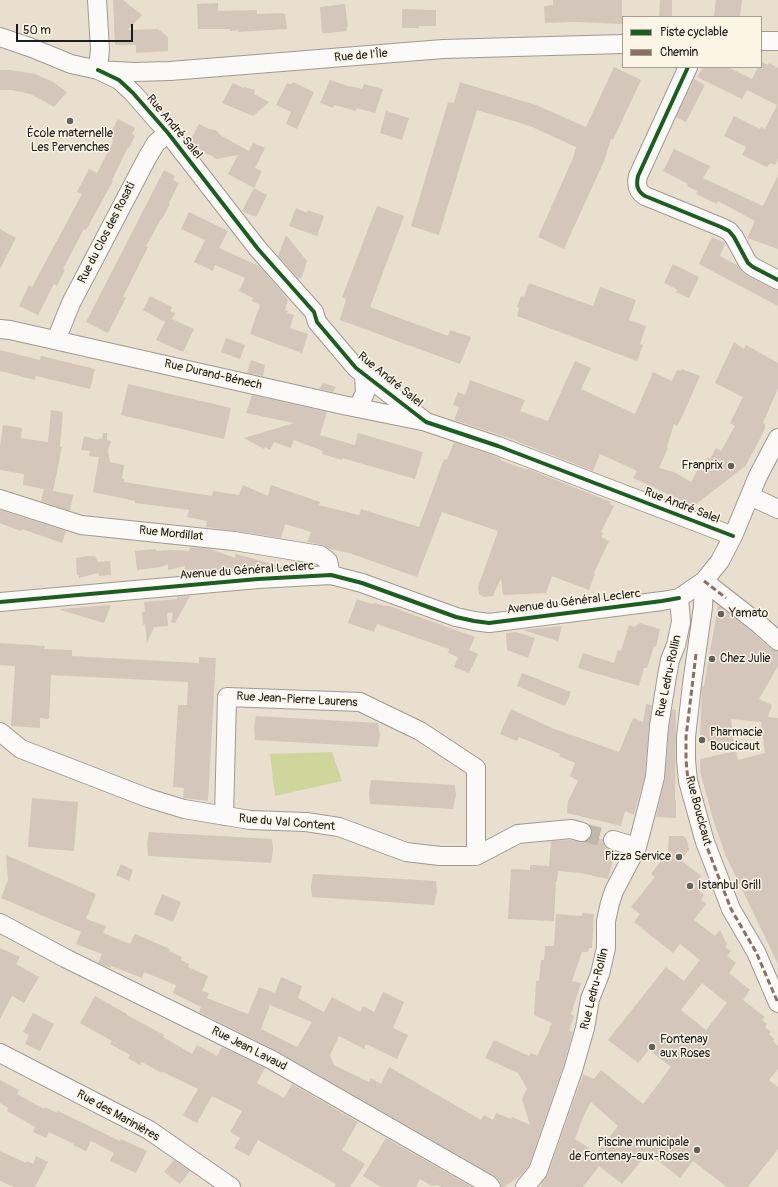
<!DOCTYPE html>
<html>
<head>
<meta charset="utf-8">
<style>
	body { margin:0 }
	#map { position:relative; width:778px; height:1187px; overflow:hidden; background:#e9dfcf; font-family:Pangolin,sans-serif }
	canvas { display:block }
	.legend { position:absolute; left:622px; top:16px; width:140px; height:52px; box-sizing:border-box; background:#fcf5e5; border:1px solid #a29e95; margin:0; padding:5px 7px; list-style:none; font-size:12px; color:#1c1c1c }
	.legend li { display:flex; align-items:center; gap:8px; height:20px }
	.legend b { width:20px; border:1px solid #a29e95 }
	.scale { position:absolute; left:16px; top:24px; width:117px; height:18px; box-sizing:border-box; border:2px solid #1c1c1c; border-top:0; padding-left:5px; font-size:12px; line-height:14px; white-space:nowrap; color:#1c1c1c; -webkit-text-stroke:3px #fcf5e5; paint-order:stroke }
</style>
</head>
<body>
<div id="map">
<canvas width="778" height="1187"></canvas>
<ul class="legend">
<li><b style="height:5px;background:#1b5e20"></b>Piste cyclable</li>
<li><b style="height:5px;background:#8d6e63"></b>Chemin</li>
</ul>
<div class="scale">50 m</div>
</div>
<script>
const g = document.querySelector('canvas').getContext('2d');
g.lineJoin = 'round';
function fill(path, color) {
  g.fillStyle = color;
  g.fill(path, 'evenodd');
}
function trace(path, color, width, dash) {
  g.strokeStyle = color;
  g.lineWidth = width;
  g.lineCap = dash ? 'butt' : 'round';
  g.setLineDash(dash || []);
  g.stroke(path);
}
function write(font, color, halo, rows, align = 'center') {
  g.font = font + ' Pangolin,sans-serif';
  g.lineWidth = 3;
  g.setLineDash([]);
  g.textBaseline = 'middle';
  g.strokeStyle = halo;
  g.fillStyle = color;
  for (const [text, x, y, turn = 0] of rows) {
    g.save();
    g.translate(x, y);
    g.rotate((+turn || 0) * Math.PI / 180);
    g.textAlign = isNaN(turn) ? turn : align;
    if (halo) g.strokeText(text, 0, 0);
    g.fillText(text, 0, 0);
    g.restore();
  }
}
fill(new Path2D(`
	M332 752 342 781 275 796 270 754Z`), '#cfd69c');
fill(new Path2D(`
	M113 0H123L142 15 128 30 158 29 168 37V51L136 53V45H115Z
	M553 0H622V24L575 22 545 23 544 6 553 5Z
	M660 0H672V17H659Z
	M716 0H742L740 17H714Z
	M218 3V11L257 10V14L283 13V14H285L287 29 238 32V30L230 31V29H198L197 4Z
	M345 4 348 27H347V31L330 33H322L320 7Z
	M402 9 436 10V26H419V28H402Z
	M761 62 768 65 769 63 778 68V159L775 165 771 163 770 165 769 164 767 167 742 155 746 147 724 136 734 116 760 129 761 127 765 129 777 105 747 90 742 99 697 77 703 67H728L752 79 758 67H761Z
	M614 67 641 80 613 140 611 138 605 159 564 249 538 237 573 158 576 147 530 126 477 110 439 235 411 226 448 102 454 103 460 82 536 105 586 127Z
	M0 70H11L35 74 53 82 67 92 54 107 44 101 30 94 12 90H0Z
	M694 79 705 85 686 122 676 117Z
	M330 80 351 87V86L362 89 364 84 383 89 375 113 357 108 356 111 334 105 333 108 320 103Z
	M293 82 314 92 297 129 286 124 291 112 276 105 287 83 291 85Z
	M233 83 243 88 244 87 255 90 254 94 269 102 253 116 222 103Z
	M386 111 409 118 402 140 380 133Z
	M118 119 135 128 132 134 135 136 129 148 128 147 112 180 113 181 86 230 84 229 63 269 65 270 57 286 54 284 38 315 19 306 29 285 32 287 82 194 77 192 89 169 97 173 114 140 108 137Z
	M199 124 209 129 216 130 220 135 249 151 253 143 265 148 255 168 262 171 254 188 228 174 238 155 216 159 211 155 203 153 199 148 191 145 189 143Z
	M674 149 710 166 703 178 763 206 778 175V249L747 238 755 221 718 201 717 204 696 194 697 191 687 186 688 184 663 171Z
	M164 170 175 176 173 180 179 183 169 203 170 204 162 219H161L146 246 148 247 123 297 126 298 108 333 86 322Z
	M254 188 267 195 256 217 242 211Z
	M377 206 404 216 370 307 448 336 450 330 471 337 460 364 340 320 346 299 342 297Z
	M296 208 307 213 308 210 324 216 317 236 289 226Z
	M189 212 228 231 219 248 259 266 283 293 288 300 285 310 288 311 287 313 294 315 290 328 308 334 302 353 250 334 260 305 252 301 253 298 239 291 245 278 215 265 213 271 194 262 205 240 181 229Z
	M0 229 16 238 0 269Z
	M286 235 307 261 302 277 299 279 278 256Z
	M712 237 725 243 720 256 737 265 741 271 748 276 773 289 778 290V306L699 264Z
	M673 264 699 277 689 298 676 292 678 290 664 283Z
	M529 283 593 306 600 287 636 300 629 320 646 326 640 344 643 345 637 361 517 316 519 308 517 307 521 296 524 297Z
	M150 296 172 307 170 311 175 313 172 319 194 329 183 352 156 340 165 322 143 310Z
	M226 338 245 345 240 359 221 352Z
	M734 342 744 349 746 345 778 363V388L763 423 765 424V429L745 467H744L695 505H692L633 478 637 471 600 454 593 471 509 438 454 420 459 407 453 405 458 392 465 395 470 380 525 400 520 411 548 421 575 361 591 368 581 389 635 414 653 372 672 381 677 370 681 371 682 369 700 376 681 419 677 426 674 424 667 447 668 448 659 468 674 472 691 482 698 469 701 470 707 458 710 459 716 448 721 451 735 426 730 423 743 397 715 383Z
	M0 350 40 360 41 356 95 369 90 389 36 376 35 380 0 371Z
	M251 360 265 365 263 376 247 373Z
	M323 383 336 387 333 392 319 389Z
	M128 384 231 408 224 439 121 415Z
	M252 395 327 412 320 435 355 445 358 433 423 452 415 479 342 458V460L322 454 323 451 294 440 291 448 274 442 270 450 265 447 264 449 244 438 294 423 246 413Z
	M51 410 63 412 60 447H62L53 491 23 485 24 474 0 470V446L3 425 22 428 21 438 48 442Z
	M103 433H107V440L111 441 108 450 110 462 124 465 122 479H124V482L212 496 213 491 239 495 243 485 268 496 271 485 320 502 319 505 359 515 361 509 419 527 444 459 447 460 454 442 494 456 501 458 500 460 527 470 528 469 611 502 610 504 614 506 601 532 603 533 601 537 609 541 594 573 595 574 589 590 552 576 546 593 503 595 501 578 493 596 484 597 479 594 478 587 498 531 442 512 417 577 349 553 330 549 322 545 307 542 311 532 285 524 281 538 236 531 206 527 207 521 187 517 189 510 135 503V501L93 492 99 457 89 456 90 451 81 450 84 436 98 440 99 438 102 439Z
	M44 489 73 495 70 511 41 501Z
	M0 510 66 531 62 543 22 529 21 531 0 523Z
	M190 547 210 549 235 558 236 554 280 566V567L183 575 185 566 168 570V564L161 567 137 570 135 551 156 549V551L171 550 189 551Z
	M88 556H95L98 562 110 561 111 575 99 576 98 573 79 578V575H77L76 558Z
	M190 596 175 623 171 622 173 613H167L168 626 154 627 147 643 145 624 143 625 142 612H145L144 602 177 599V597Z
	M357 599 372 604 374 603 386 606V605L475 637 469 650 478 654 469 673 454 667 458 657 448 653 449 649 377 624 374 632 348 623Z
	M111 605 104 623 60 610V609Z
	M718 605 752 632 771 649 778 651V666L759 699 772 705 768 717 778 718V964L725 854 713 819 700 771V759L736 751 738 760 765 753 761 722 731 719 734 746 700 740 702 686H704Z
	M640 623 660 629 656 647 654 646 647 668H644L639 686 578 668 583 653 614 663 618 650 621 651 629 625 634 627Z
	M562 626 558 641 523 630Z
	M516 632 535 638 528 658 507 650 506 633Z
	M0 643 45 646 44 649 72 650V656L199 663V657L216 658 208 801 183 798 184 788 173 787 178 705H187L188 682 51 675 49 719 40 718V728L11 726 15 666 0 665Z
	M522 673 571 692 565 706 517 686Z
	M646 704 652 705 649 725 645 775 634 815 625 811 621 826 567 813 568 801 578 781 570 776 575 763 559 756 560 754 519 737 517 741 500 734 511 709 552 728 619 752 633 718 643 722Z
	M672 709 676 710 675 800H676V818L656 817 665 778 669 727Z
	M256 716 378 723 380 735 378 747 255 740 254 727Z
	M371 780 455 785 456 795 453 809 370 804 369 793Z
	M32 798 78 802 74 851 28 847Z
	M149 832 272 839 273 850 271 863 148 856 147 843Z
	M669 836H683L687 839 689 850 681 860 701 876 697 882 702 886 699 891 704 895 701 900 706 904 694 920 715 936 720 930 727 944 725 947 731 951 727 956 736 963 729 973 750 990 743 1000 765 1017 762 1020 767 1024 765 1027 771 1032 769 1034 774 1039 773 1041 778 1046V1069L769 1080 778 1087V1149L748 1187H727L693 1161 680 1178 648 1153 622 1184 599 1166 583 1187H541L542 1182 548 1174 583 1074 594 1079 601 1070 643 1104 671 1067 649 1050 638 1063 608 1040 666 967 684 981 700 960 680 944 673 953 634 922 640 914 631 907 655 877 651 874 668 851ZM702 983 727 1003 706 1030 681 1010ZM591 1102 618 1126 597 1153 575 1139 583 1117Z
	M590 838 603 839V843L606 848 615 852 608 879 581 873 558 871 557 881H556L554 921 508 919 511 869 530 870V865L549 866 551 841 570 840 584 842Z
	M6 855 96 894 86 919 106 926 103 933 130 944 135 934 170 949 169 951 182 957 181 960 189 964 188 967 208 976 202 991 209 993 207 998 248 1014 259 987 275 993 281 977 302 986 298 998 324 1012 332 997 360 1012 363 1006 374 1012 383 992 404 1002 393 1028 408 1035 397 1059 366 1044 364 1049 339 1036 330 1055 334 1065 369 1082 371 1078 381 1084 389 1067 481 1120 484 1115 493 1120 496 1113 511 1119 512 1117 530 1125 522 1099 527 1089 518 1073 485 1058 494 1040 529 1056 531 1053 537 1056 550 1029 549 1028 552 1023 534 1015 536 981H539L541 960H544L545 946H554L556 914 582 916V913L594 914 592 948H589L588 952H582L572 981 581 983 571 1014 574 1016 569 1031 573 1032 563 1067 529 1166 520 1176 504 1187H501V1184L499 1180 493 1175 277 1051 199 1012 201 1007 173 993 176 985 144 972 142 978 111 966 110 968 98 963 102 954 76 944 81 932 1 898 8 880ZM270 1005 312 1022 297 1047 261 1029Z
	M121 864 133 870 129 881 116 875Z
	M313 874 436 881 437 892 434 905 312 897 311 886Z
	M162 894 181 902 173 922 154 914Z
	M0 948 20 957 16 964 39 977 24 1003 12 996 0 1019Z
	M95 996 127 1014V1015L164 1035 163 1037 192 1054 197 1045 217 1056 222 1047 265 1068 257 1083 284 1098 292 1084 358 1122 342 1150 365 1164 350 1187H334L336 1184 258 1140 249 1156 234 1148 240 1138 230 1132 242 1111 212 1096 197 1123 184 1116 183 1115 198 1089 163 1072 162 1073 142 1062 140 1065 128 1058 130 1055 110 1044 112 1041 80 1023Z
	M33 1013 54 1024 40 1051 25 1044 29 1035 23 1032Z
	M0 1080 19 1090 17 1094 44 1109 45 1107 57 1113 58 1111 120 1141 121 1139 147 1151 136 1173 110 1161 114 1153 91 1141 86 1151 73 1145 74 1144 49 1132 46 1138 33 1132 35 1127 7 1111 8 1108 0 1103Z
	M386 1138 472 1187H441L438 1185 432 1186 420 1179 416 1187H381L363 1176Z
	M0 1151 26 1163 27 1161 33 1164 36 1156 48 1162 35 1187H14L0 1181Z
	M174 1160 190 1171 180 1184 164 1172Z`), '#d4c6ba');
trace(new Path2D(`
	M582 832 613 840`), '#c0b8ab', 18, [18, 9]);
const minor = new Path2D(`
	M97 0 100 49 98 70
	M0 37 32 48 71 64 98 70 134 72 170 71 443 49 623 44
	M761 41H778
	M688 67 638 176C636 185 637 191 645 196L721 227 729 231 734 237 748 263 753 267 778 280
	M98 70 119 80 133 93 168 133 258 249 314 312 317 322 356 368 426 422 498 446 733 536
	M0 329 10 330 343 405 422 421
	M56 340 71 303 147 158 156 143 168 133
	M358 407 365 393 364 374
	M750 496 778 509
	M0 499 81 525 234 541 320 555 328 561 331 575
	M704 581 703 607 692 684 686 737V760L688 781 705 842 731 909 756 952 778 1003
	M704 581 759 624 778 641
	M0 602 258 579 331 575 362 583 456 617 474 621 489 623 662 601 679 598 704 581 720 561 733 536 758 476 778 438
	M0 732 21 749 148 798 184 809 250 820 306 822 339 827 406 852 440 856H476L518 834 571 829 582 832
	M224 816 227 697 360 702 420 731 476 768V856
	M613 840 637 847
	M0 923 65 958 272 1060 488 1184 491 1187
	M0 1053 149 1130 231 1187
	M525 1187 538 1171 573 1070 585 1028 590 999 600 974 606 948V921L610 903 614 891 637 847 648 805 655 777 659 726 667 676 670 660 676 645 681 622 679 598`);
trace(minor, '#9f9990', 20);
trace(minor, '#fcfaf8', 18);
trace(new Path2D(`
	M704 581 726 598
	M696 654 686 737V760L688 781 705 842 731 909 756 952 778 1003`), '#8d6e63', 3, [6, 3]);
trace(new Path2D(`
	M688 67 638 176C636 185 637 191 645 196L721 227 729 231 734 237 748 263 753 267 778 280
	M98 70 119 80 133 93 168 133 258 249 314 312 317 322 356 368 426 422 498 446 733 536
	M0 602 258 579 331 575 362 583 456 617 474 621 489 623 662 601 679 598`), '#1b5e20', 4);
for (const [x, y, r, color] of [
	[70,121,4,"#64605b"],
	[731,466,4,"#64605b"],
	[721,614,4,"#64605b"],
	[712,659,4,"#64605b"],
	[702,740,4,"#64605b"],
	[679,857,4,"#64605b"],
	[690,886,4,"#64605b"],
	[652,1047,4,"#64605b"],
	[697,1150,4,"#64605b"]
]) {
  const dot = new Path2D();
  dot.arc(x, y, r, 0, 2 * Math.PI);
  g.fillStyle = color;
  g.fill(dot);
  trace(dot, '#fcf5e5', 1.5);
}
write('12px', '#1c1c1c', '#fcf5e5', [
	["Rue de l'Île",361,56,-5],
	["Rue André Salel",174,127,50],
	["Rue du Clos des Rosati",107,233,-63],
	["Rue Durand-Bénech",213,375,13],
	["Rue André Salel",390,380,39],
	["Rue André Salel",682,506,21],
	["Rue Mordillat",171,534,6],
	["Avenue du Général Leclerc",247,571,-4],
	["Avenue du Général Leclerc",574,602,-7],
	["Rue Ledru-Rollin",669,676,-78],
	["Rue Jean-Pierre Laurens",297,700,3],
	["Rue Boucicaut",698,811,75],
	["Rue du Val Content",287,823,5],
	["Rue Ledru-Rollin",595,989,-76],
	["Rue Jean Lavaud",249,1049,27],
	["Rue des Marinières",118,1116,29]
]);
write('12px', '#1c1c1c', '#fcf5e5', [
	["École maternelle",70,134,"center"],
	["Les Pervenches",70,148,"center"],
	["Franprix",723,466,"right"],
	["Yamato",729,614],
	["Chez Julie",720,659],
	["Pharmacie",710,733],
	["Boucicaut",710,747],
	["Pizza Service",671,857,"right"],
	["Istanbul Grill",698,886],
	["Fontenay",660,1040],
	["aux Roses",660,1054],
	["Piscine municipale",689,1143,"right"],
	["de Fontenay-aux-Roses",689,1157,"right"]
], 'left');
</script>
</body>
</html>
